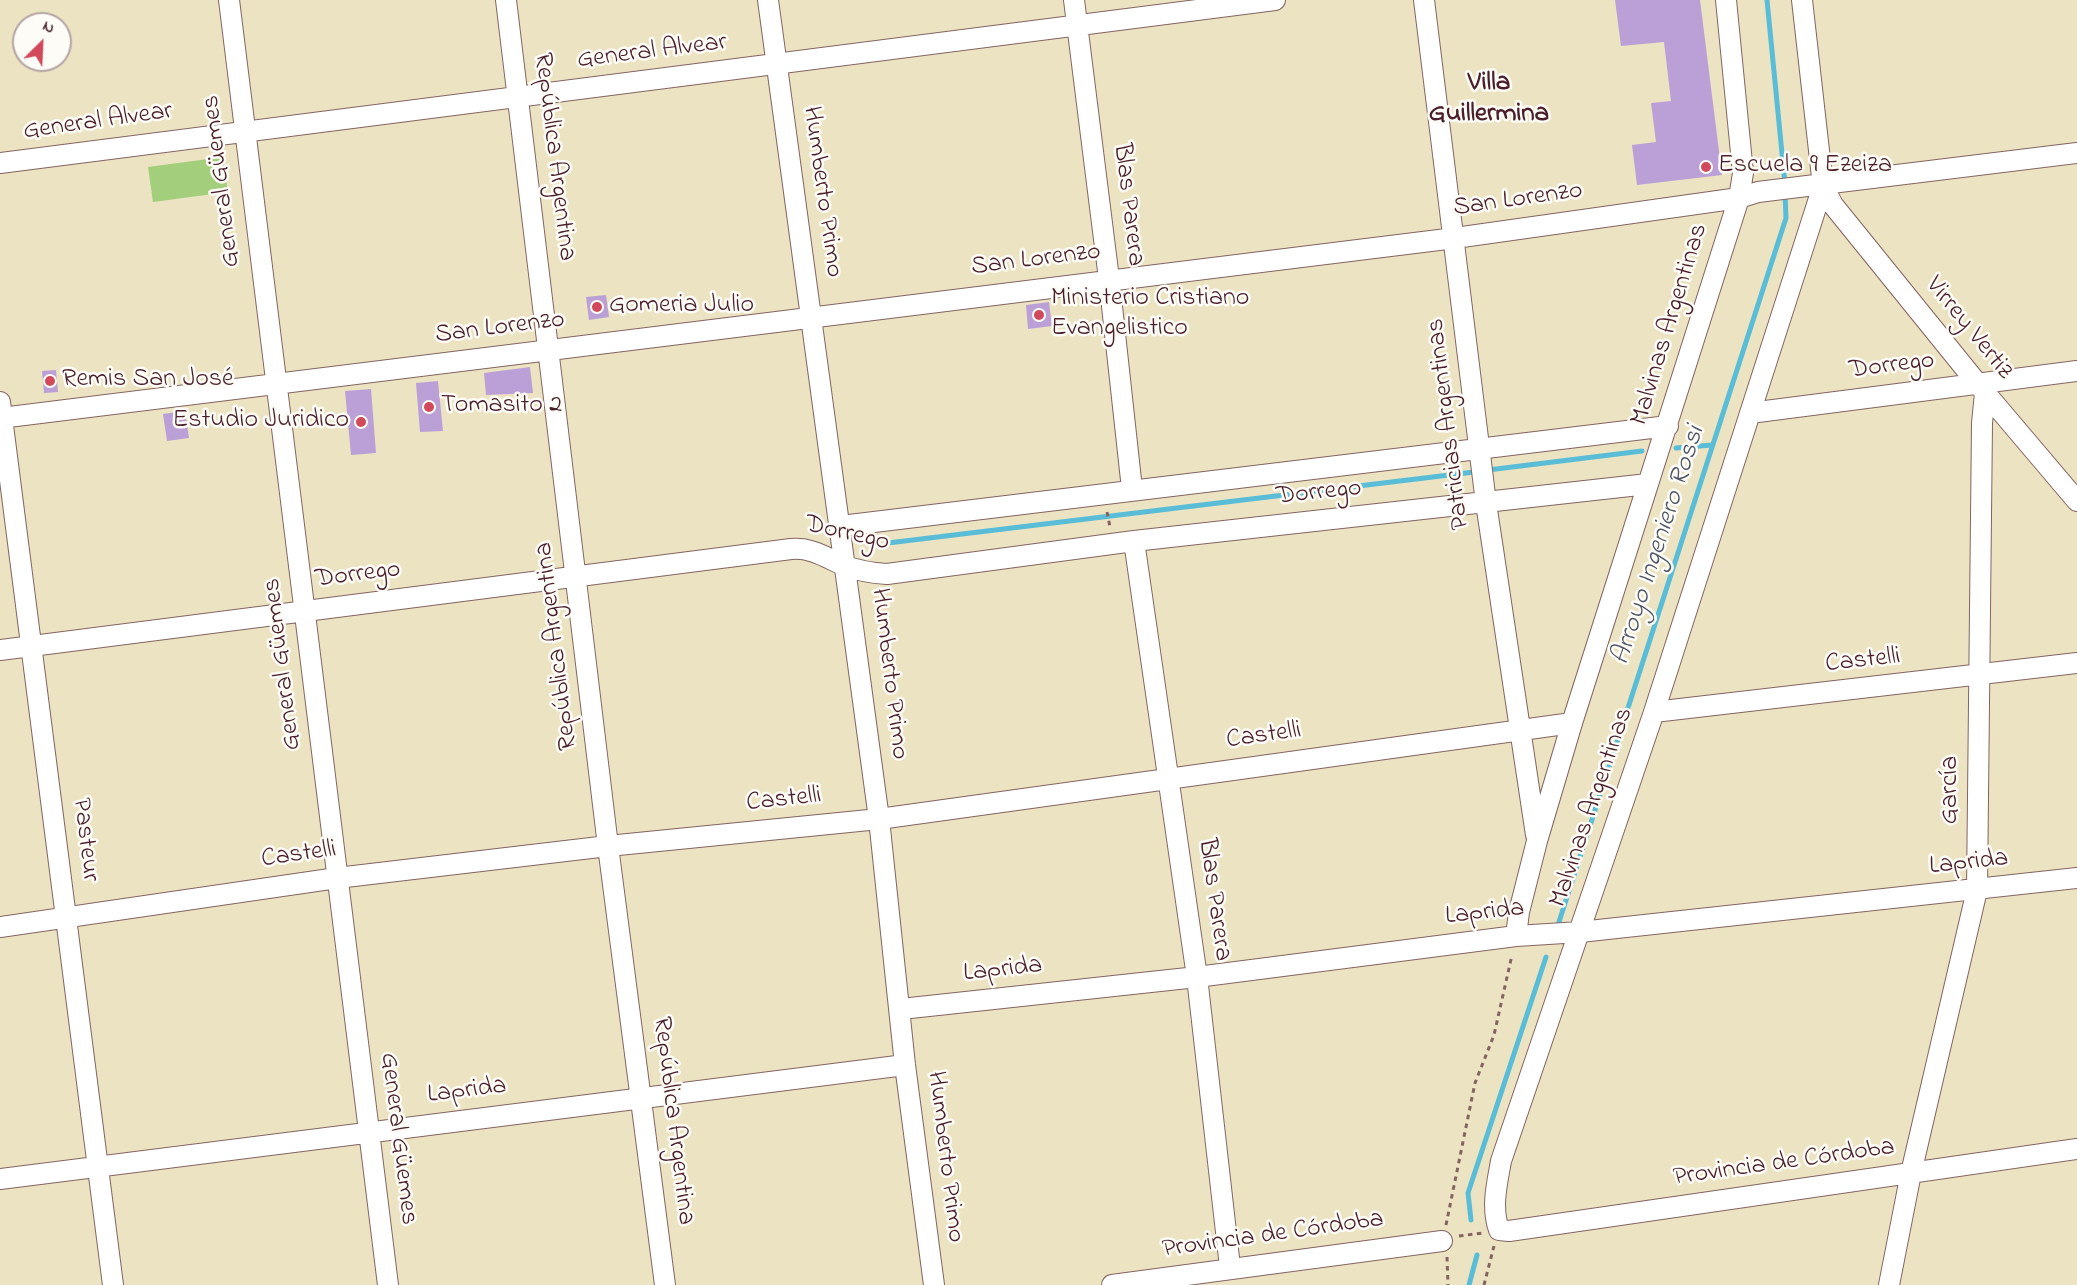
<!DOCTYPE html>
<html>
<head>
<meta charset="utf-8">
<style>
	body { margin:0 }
	#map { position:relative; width:2077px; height:1285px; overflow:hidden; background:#ece3c2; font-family:"Indie Flower",sans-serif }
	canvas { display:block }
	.north { position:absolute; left:12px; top:12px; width:60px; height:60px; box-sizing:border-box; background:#fdfcf7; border:2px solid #b5a4a5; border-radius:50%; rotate:24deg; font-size:16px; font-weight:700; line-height:24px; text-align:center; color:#4a1f2b }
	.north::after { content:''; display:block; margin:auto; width:21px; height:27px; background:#d1495b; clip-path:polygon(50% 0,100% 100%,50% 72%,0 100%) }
</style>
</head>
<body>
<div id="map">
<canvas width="2077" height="1285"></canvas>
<div class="north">N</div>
</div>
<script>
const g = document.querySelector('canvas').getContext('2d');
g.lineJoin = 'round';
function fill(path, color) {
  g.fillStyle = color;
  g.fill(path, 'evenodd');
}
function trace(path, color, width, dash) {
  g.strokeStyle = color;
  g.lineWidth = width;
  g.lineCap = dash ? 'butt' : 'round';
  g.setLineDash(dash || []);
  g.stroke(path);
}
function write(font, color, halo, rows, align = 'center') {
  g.font = font + ' "Indie Flower",sans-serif';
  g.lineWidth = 5;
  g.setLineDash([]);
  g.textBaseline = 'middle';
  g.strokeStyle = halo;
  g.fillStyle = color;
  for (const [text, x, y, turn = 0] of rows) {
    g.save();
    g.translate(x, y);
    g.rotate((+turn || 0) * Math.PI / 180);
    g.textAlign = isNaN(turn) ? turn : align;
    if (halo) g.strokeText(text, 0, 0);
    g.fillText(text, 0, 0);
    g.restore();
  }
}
fill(new Path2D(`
	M223 157 228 192 153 202 148 167Z`), '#a3ce7b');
trace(new Path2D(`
	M1767 0 1785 184
	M1676 448 1712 445
	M1488 470 1642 451
	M888 543 1474 472
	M1557 928 1786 218 1785 193
	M1471 1220 1468 1193 1546 957
	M1469 1285 1477 1255`), '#59bdd7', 5);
fill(new Path2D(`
	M1615 0H1700L1722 175 1637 185 1632 145 1656 142 1651 103 1671 101 1664 42 1621 46Z
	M606 295 609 317 589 320 586 297Z
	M1049 302 1052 326 1028 329 1026 305Z
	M530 367 533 393 486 395 484 373Z
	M56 370 58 392 44 393 42 371Z
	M438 381 443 431 420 432 416 383Z
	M371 389 376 453 351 455 345 391Z
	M185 411 189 438 167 441 163 414Z`), '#baa0d6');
const minor = new Path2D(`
	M229 0 388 1285
	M506 0 608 846 665 1285
	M768 0 879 819 905 1065 934 1285
	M1074 0 1109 279 1132 489
	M1424 0 1486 503 1536 835
	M1802 0 1823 186 1654 712 1501 1161C1497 1184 1491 1207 1499 1230L1509 1231 2077 1149
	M0 163 1275 0
	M1823 186 1833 205 1977 383 2077 501
	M0 402 113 1285
	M1750 413 2077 371
	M0 418 1455 238 1739 198 1758 192 2077 153
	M841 526 1668 426
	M1134 541 1197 977 1230 1267
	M0 650 791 549C811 547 827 558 845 566 859 571 872 573 887 574L1134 541 1648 484
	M1654 712 2077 663
	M0 927 337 878 608 846 879 819 1572 723
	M1516 936 1519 912 1537 841 1572 723 1739 198 1743 173 1726 0
	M901 1009 1197 977 1516 936 1580 932 2077 878
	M0 1179 905 1065
	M1112 1285 1442 1241
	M1889 1285 1911 1173 1977 890 1982 423 1985 393`);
trace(minor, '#836460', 22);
trace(new Path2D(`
	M1107 512 1110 527
	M1446 1225 1475 1083 1494 1035 1512 955
	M1459 1236 1483 1233
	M1447 1257 1448 1285
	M1484 1285 1494 1246`), '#836460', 3, [4.5, 4.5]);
trace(minor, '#fff', 20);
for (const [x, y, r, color] of [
	[1706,167,6,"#d1495b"],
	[597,307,6,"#d1495b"],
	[1039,315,6,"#d1495b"],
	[50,381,6,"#d1495b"],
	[429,407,6,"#d1495b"],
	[361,422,6,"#d1495b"]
]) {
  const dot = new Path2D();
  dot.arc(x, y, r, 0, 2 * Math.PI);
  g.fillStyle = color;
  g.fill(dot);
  trace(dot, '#fdfcf7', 2);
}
write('26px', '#4a1f2b', '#fdfcf7', [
	["General Alvear",652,53,-7],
	["General Alvear",98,123,-8],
	["República Argentina",553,157,83],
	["General Güemes",223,181,-97],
	["Humberto Primo",821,192,82],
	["San Lorenzo",1518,201,-8],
	["Blas Parera",1127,205,83],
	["San Lorenzo",1036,261,-7],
	["Malvinas Argentinas",1671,325,-73],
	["San Lorenzo",500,329,-7],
	["Virrey Vertiz",1968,329,51],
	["Dorrego",1892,367,-7],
	["Patricias Argentinas",1450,424,-97],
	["Dorrego",1319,494,-6],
	["Dorrego",847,535,13],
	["Dorrego",358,576,-7],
	["República Argentina",558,646,-97],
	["Castelli",1863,662,-6],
	["General Güemes",284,664,-97],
	["Humberto Primo",888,674,83],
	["Castelli",1264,737,-8],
	["García",1952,790,-90],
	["Castelli",784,801,-6],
	["Malvinas Argentinas",1593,808,-71],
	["Pasteur",84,840,83],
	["Castelli",299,856,-8],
	["Laprida",1969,864,-6],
	["Blas Parera",1213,900,82],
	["Laprida",1485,914,-6],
	["Laprida",1003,971,-6],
	["Laprida",467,1092,-7],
	["República Argentina",672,1121,83],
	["General Güemes",397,1139,83],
	["Humberto Primo",944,1157,83],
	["Provincia de Córdoba",1784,1164,-8],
	["Provincia de Córdoba",1273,1236,-8]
]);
write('26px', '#4a1f2b', '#fdfcf7', [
	["Escuela 9 Ezeiza",1718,167],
	["Ministerio Cristiano",1051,300],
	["Evangelistico",1051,330],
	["Gomeria Julio",609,307],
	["Remis San José",62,381],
	["Tomasito 2",441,407],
	["Estudio Juridico",349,422,"right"]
], 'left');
write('bold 27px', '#4a1f2b', '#fdfcf7', [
	["Villa",1489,85],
	["Guillermina",1489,116]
]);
write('italic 27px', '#4f5667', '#fdfcf7', [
	["Arroyo Ingeniero Rossi",1660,546,-72]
]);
</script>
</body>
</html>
